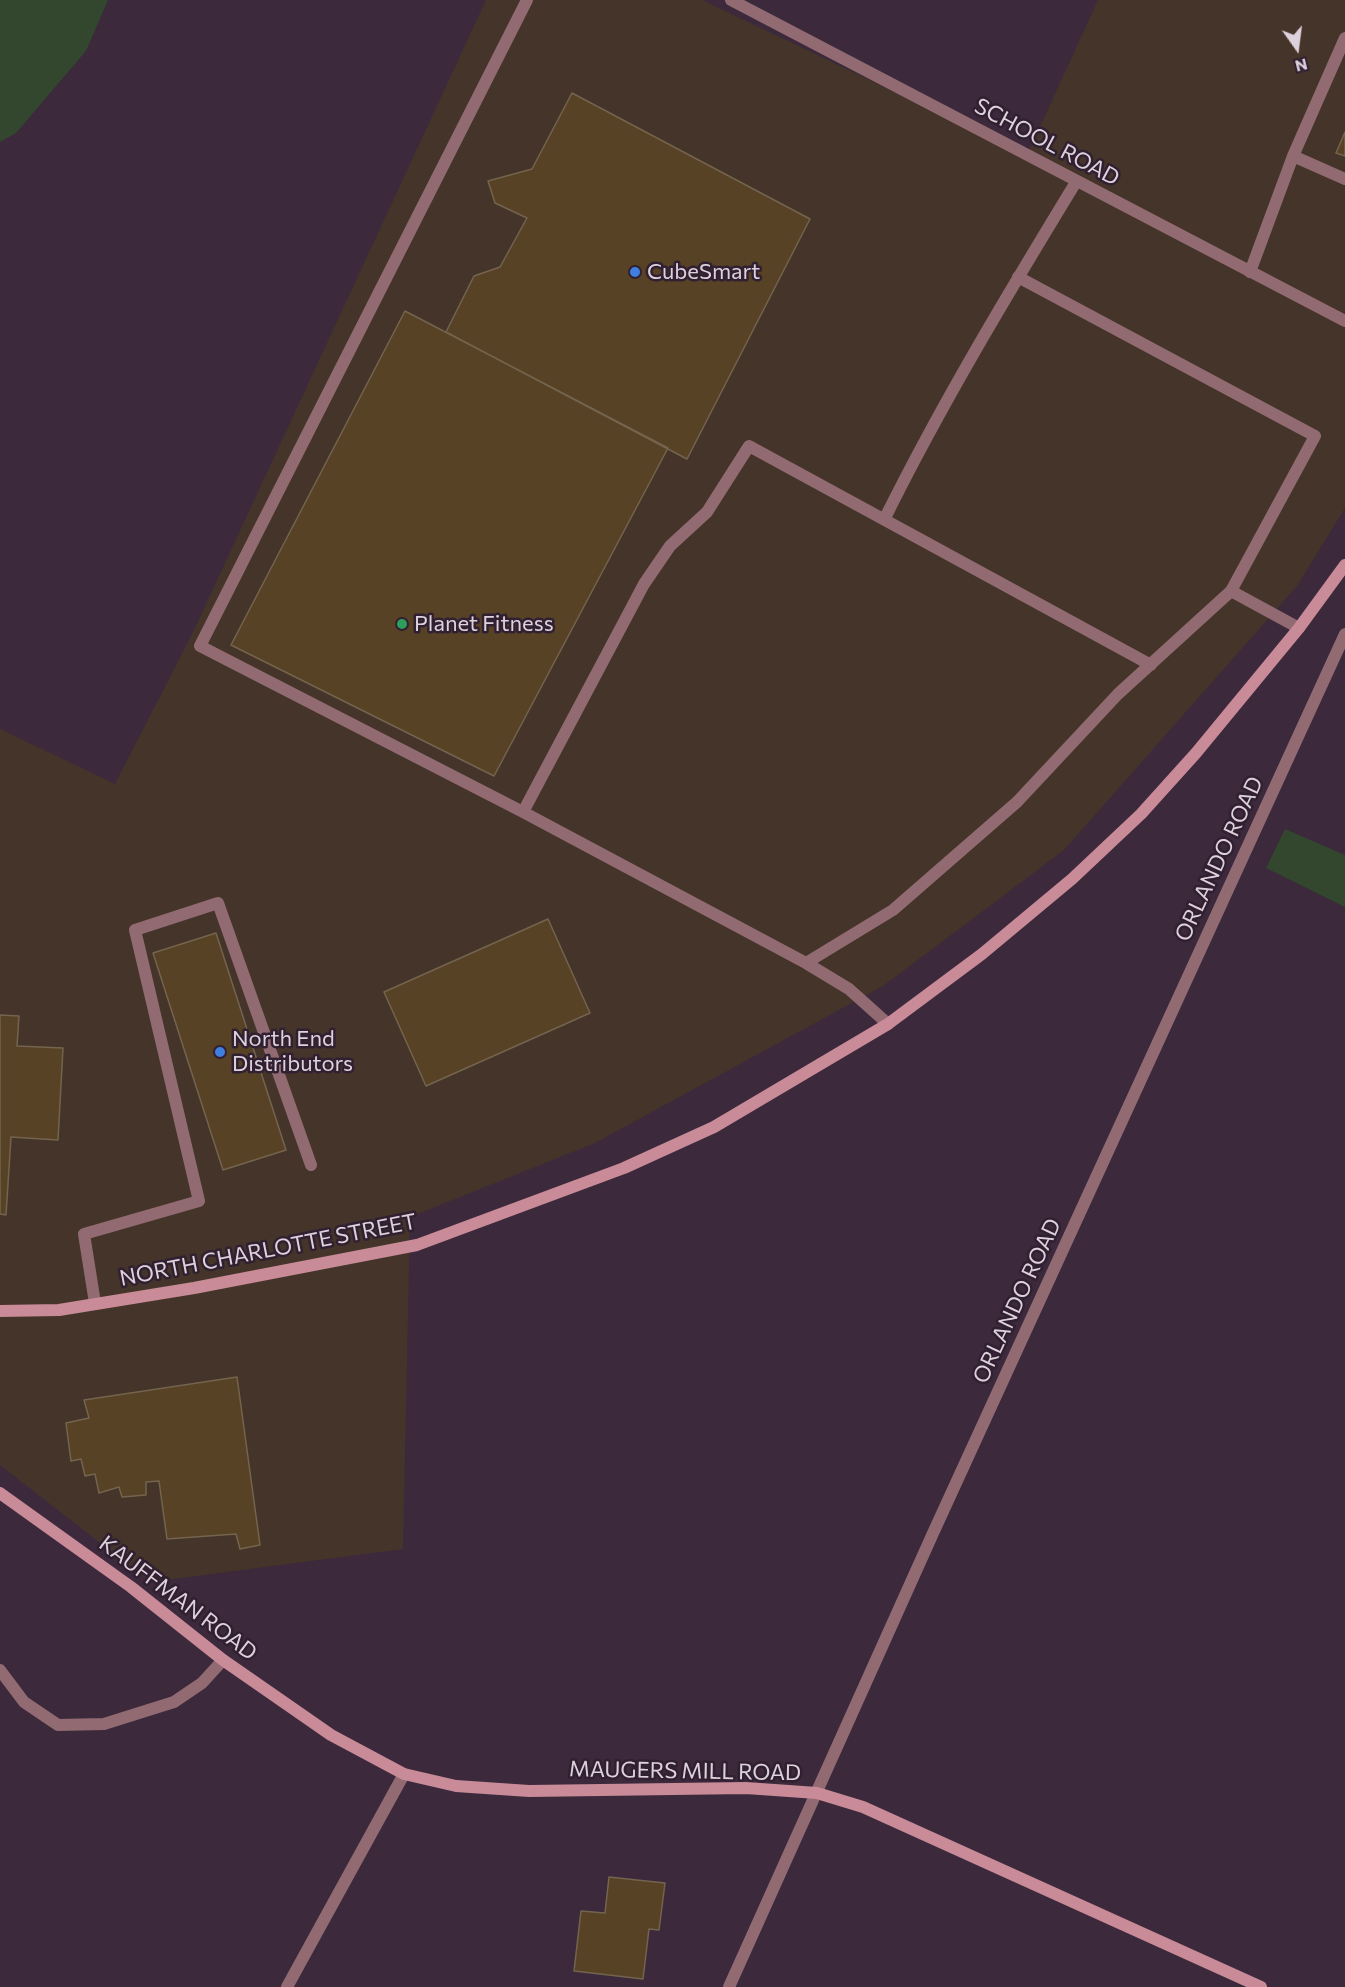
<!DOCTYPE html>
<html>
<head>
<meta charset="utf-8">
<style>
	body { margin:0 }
	#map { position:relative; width:1345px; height:1987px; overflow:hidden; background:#3c293b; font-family:Commissioner,sans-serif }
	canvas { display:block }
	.north { position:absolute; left:1267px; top:18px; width:60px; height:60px; -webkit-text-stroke:4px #312031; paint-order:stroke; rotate:166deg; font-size:16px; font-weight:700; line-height:24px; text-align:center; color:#ddd1dc }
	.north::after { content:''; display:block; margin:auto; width:21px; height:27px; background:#ddd1dc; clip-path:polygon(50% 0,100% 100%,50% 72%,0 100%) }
</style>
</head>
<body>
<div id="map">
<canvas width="1345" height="1987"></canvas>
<div class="north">N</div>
</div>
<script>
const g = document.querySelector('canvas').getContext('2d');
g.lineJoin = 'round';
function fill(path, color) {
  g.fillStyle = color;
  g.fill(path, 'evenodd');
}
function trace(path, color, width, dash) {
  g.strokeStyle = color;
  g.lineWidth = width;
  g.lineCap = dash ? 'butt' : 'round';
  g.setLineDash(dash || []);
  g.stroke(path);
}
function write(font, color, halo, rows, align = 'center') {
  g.font = font + ' Commissioner,sans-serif';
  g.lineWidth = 5;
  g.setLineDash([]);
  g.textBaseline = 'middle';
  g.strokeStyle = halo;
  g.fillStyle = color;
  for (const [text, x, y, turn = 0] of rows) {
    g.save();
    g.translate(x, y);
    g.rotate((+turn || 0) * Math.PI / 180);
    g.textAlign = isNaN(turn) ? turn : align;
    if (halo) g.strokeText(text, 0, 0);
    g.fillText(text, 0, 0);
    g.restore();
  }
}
fill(new Path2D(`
	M486 0H702L1027 155 1098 0H1345V508L1297 586 1064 850 883 986 595 1143 410 1217 403 1549 150 1582 0 1465V729L115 784 193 632Z`), '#45342a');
fill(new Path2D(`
	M0 0H108L86 51 16 133 0 142Z
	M1285 829 1345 855V907L1266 868Z`), '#33472f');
const building = new Path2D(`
	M572 93 810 219 687 459 446 332 474 276 500 267 527 218 495 203 488 181 532 169Z
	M1345 132V156L1336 153Z
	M405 311 668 448 494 776 231 645Z
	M548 919 590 1013 426 1086 384 992Z
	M216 933 286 1150 223 1170 153 953Z
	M0 1015 19 1016 17 1046 63 1048 58 1140 11 1137 6 1215 0 1214Z
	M237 1377 260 1545 240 1549 236 1534 167 1539 159 1481 146 1482V1495L122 1497 119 1487 99 1493 95 1474 85 1476 81 1459 71 1461 66 1423 89 1418 84 1400Z
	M609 1877 665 1883 659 1930 649 1929 643 1979 574 1971 581 1911 605 1913Z`);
fill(building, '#574226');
trace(building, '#74644d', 1.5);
trace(new Path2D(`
	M527 0 200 646 523 812 806 963 849 989 888 1024
	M1293 156 1345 179
	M1250 272 1293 156 1345 38
	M1018 277 1315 436 1231 591 1299 628
	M885 518C942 403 1009 292 1076 182
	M523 812 644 584 670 546 707 512 749 446 1151 665
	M806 963 893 910 1017 802 1118 694 1231 591
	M95 1303 84 1234 199 1201 135 930 218 903 311 1165
	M0 1670 24 1702 58 1725 104 1724 174 1702 202 1683 223 1660
	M287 1987 404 1774`), '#926b72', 12);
trace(new Path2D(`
	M731 0 1345 321
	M729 1987 934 1531 1345 634`), '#926b72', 12);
trace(new Path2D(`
	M0 1311 59 1310 194 1288 417 1245 624 1168 714 1127 888 1024 982 954 1072 879 1141 814 1196 753 1299 628 1345 565
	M0 1493 131 1587 223 1660 331 1735 404 1774 456 1786 529 1791 746 1788 817 1793 863 1807 1261 1987`), '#c88b97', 12);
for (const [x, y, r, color] of [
	[635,272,6,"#3f7fe0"],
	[402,624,6,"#2e9e5b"],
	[220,1052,6,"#3f7fe0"]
]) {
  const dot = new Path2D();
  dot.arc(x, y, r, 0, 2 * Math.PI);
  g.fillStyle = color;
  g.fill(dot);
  trace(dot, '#312031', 2);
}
write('22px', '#ddd1dc', '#312031', [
	["SCHOOL ROAD",1047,142,28],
	["ORLANDO ROAD",1219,859,-65],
	["NORTH CHARLOTTE STREET",268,1250,-11],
	["ORLANDO ROAD",1017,1301,-65],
	["KAUFFMAN ROAD",178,1598,37],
	["MAUGERS MILL ROAD",685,1771,1]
]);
write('22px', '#ddd1dc', '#312031', [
	["CubeSmart",647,272],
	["Planet Fitness",414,624],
	["North End",232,1039],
	["Distributors",232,1064]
], 'left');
</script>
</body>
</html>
